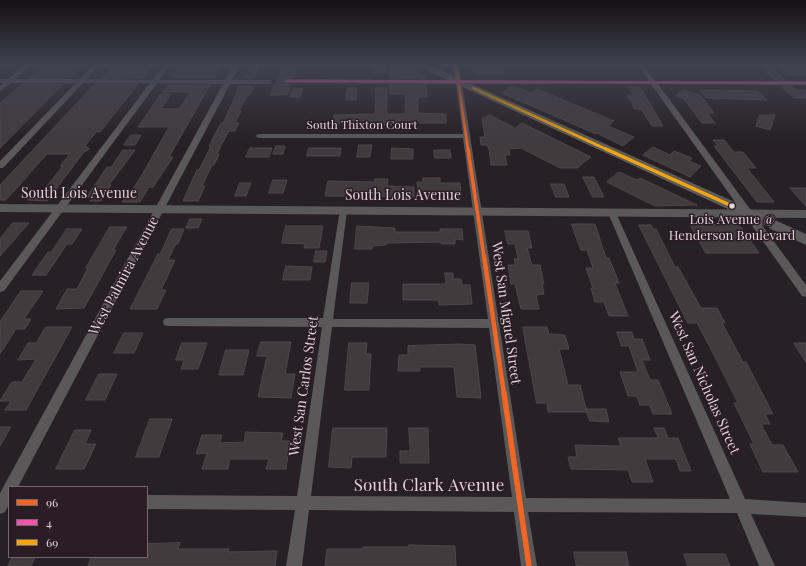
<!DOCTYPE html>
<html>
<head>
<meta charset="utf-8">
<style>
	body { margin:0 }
	#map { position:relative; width:806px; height:566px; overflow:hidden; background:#272024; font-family:"Playfair Display",serif }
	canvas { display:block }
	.legend { position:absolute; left:8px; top:486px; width:140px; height:72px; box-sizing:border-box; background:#2a1d24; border:1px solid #72676d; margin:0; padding:5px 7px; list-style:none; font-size:12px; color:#dfd5da }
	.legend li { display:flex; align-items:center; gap:8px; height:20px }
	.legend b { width:20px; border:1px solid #72676d }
</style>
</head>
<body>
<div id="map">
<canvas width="806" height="566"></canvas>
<ul class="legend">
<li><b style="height:5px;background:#f26522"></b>96</li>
<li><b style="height:5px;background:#f653ac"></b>4</li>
<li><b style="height:5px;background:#f7a600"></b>69</li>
</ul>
</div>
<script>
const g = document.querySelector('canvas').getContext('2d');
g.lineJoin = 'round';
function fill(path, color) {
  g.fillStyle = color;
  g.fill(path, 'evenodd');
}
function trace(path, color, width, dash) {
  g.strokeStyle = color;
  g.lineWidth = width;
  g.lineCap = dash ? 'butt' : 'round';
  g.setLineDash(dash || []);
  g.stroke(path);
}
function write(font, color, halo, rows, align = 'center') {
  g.font = font + ' "Playfair Display",serif';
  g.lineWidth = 3;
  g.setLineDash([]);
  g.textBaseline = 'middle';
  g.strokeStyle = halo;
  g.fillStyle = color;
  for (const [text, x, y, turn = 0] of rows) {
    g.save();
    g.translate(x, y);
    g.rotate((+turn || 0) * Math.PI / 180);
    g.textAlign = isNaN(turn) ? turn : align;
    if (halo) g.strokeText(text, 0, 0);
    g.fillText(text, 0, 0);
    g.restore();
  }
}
const building = new Path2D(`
	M67 64H84L71 78H30L44 65Z
	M144 64H154L143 78H102L110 69H140Z
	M212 64H222L214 78 172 77 180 66H210Z
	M251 64H260L254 78H244Z
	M373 64H387L386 73H372Z
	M472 64H501L504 74H476L474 72Z
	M770 66 785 80H774L765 71Z
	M778 67H806V75H787Z
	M390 68H408L425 76 426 78H390Z
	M281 69H296L293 78H286L282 81 285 84 291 85 287 95H271Z
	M22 84H63L0 148V104Z
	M96 84H138L100 132H96L85 146 90 149 84 152 47 201 28 200 36 191H43L63 166H60L70 154H47L6 200H0V185L92 87Z
	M168 85H210L169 157H173L153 187H149L140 202H122L128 193H131L143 173 169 127H138L161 94H171L161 109H179L191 92H163Z
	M390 85H426L427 97H418V113L446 114V123H392V125H382L333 123 334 115 375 114 376 88H387V114H405L406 94H390Z
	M240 86H250V87H254L250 95H247L239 111H241L235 123H239L235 131H229L227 134 217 154H219L214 165H212L202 186H205L198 201H183L197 170H199L211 146H209L214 136 221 123H223Z
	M514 86 531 93 537 89 614 121 608 126 634 137 623 146 597 133 596 134 502 93Z
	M781 86H793L797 90H806V98H794Z
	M629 87H640L663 126H652L641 109H635L627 95H634Z
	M348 88H357L356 100H346Z
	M293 89H302L300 97H290Z
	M684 90 701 96 714 113H707L715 123H702L684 99 676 96Z
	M700 90 758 91 767 100 707 98Z
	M490 115 515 128 522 123 591 157 577 168H560L521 148 509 149 510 155H505L507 165H491L489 149 487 145H481L480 137H485L482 119Z
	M775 115 770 130 756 126 759 116Z
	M131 135H141L135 145H124Z
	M713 140H724L734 152H743L756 168H747L774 202H757L714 146H718Z
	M359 145H372L370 157H357Z
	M276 146H285L283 154H273Z
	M653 147 670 155 674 151 692 158 689 161 701 166 690 177 643 155Z
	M250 148H272L269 157H246Z
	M309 148H341L340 156H307Z
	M392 148 413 149V159H391Z
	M123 150H135L109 185H111L101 201H90L93 197H87L107 167H111Z
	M434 150H450L451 158H435Z
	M619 172 637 180 640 178 697 205 655 206 607 182Z
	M583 177H594L604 197H593Z
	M423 178H440V183H460L461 197 430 198 429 193H418L417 182H423Z
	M375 179H388L387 186 414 187V197L325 196 328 181 375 182Z
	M273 180H287L283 193H269Z
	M240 183H251L246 196H235Z
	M551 184H564L569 197H556Z
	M790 188H806V206Z
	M190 219H202L198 228H186Z
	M13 223H29L0 256V239Z
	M572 224H595L606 258H609L619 283H615L628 316H609L604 302H595L591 288H593L586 268H593L587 250H581Z
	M690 224 739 225 759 253H706Z
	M639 225H651L653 229H656L675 267H678L701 308H717L725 323H722L743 362H746L773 414H765L770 424H761L772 445H783L798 472H763L750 444H754L734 403H738L713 353 697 323H688Z
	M286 226H323L319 248H304L305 244 282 243Z
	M357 226 395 228V232H440V229H462L463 240 455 239V244H441V242L386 243V245L372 246V249H355Z
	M110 227H127L113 250H116L84 308 56 309 67 289H77L88 268H86Z
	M67 229H82L72 244H67L46 275H32L48 252H51Z
	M172 229H184L178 244H176L168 260H175L161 290H166L157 309H130L158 254H160Z
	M505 231H528L532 248H527L532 265H540L544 284H542L544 294 536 295 539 309H521L515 284H511L508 265H516L514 259H518L515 244H508Z
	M316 251H327L325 262H314Z
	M286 266 312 267 310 280H283Z
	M445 273H453V279H461L462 285H470L472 304 439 305V300H403V284H446Z
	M352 283H369L367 303H350Z
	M21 291H43L24 319H31L25 329H16L0 354V322Z
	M46 327H72L26 410H5L11 401H0L12 382H22L36 359 18 360 28 343H36Z
	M523 327H547L549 334 565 335 569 349H559L568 385H580L587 412H548L547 403H537Z
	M617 332H632L634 339H642L650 360H642L650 380H658L672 414H653L650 405H640L637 396H628L620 372H638L629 346H622Z
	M124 333H143L134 353H114Z
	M261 342H291L285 374H295L291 398 258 397 267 356H257Z
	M182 343H207L198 369H181L184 360H176Z
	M349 343H367L366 354H371L369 390H345Z
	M794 343H806V362Z
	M460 344 475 345 481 398 457 397 454 367H420V371H398L399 355H408V346Z
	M226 350H249L243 375H219Z
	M99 374H117L105 400H86Z
	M586 409H606L609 422 590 421Z
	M150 419H172L159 457H136Z
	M0 427H11L0 446Z
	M333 428H387L386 457H352L351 468 329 467Z
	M409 428H428L429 463H400V451H410Z
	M654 428H664L668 438H678L691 471H680L676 459H645L653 482H632L628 470 571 469 568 457H577L575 445 621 446 618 438H658Z
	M75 430H91L85 444H96L84 469H56Z
	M246 432 283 433 281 441H290L286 469H266L269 459H230L228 469H202L207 453 196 454 202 435H222L220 443 244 442Z
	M180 543 178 549H229L228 552 277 551 275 566H88L91 557H147V544Z
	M409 545 455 546 456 566H325L327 549H363V547H409Z
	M574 552H626L629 566H577Z
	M684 554H725L730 566H688Z
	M13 557H35L31 566H8Z`);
fill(building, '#413b3e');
trace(building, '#4e474a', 1);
fill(new Path2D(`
	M25 64H32L15 79H80L95 64H101L87 79 153 80 165 64H171L159 80H225L234 64H240L232 80H269L272 82 269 84H230L18 487H9V504L5 512 0 514V493L223 84 157 83 4 291 0 292V281L150 83H83L3 168H0V161L76 83H11L0 91V86L3 83H0V79H8Z
	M453 64H459L461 80 649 81 637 64H643L655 81H806V85L658 84 806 285V297L802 296 651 84H462L526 498 730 499 608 213 612 210 616 213 745 499 806 503V517L751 514 775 566H759L737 513 528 512 537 566H521L514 512 309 510 302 566H286L295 510 147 509V495L297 496 322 327 168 326 164 325 163 322 164 319 168 318H323L340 209H346L347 211 333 319H488L463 138H259L255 136 259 134H463L456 84 286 83 283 81 286 79 455 80ZM332 327 489 328 512 497 311 496Z`), '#5b585a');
fill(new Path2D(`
	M0 204 806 210V218L0 212Z`), '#5b585a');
fill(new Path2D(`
	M416 64H427L806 234V245L417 66Z`), '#5e5b5d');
trace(new Path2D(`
	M456 64 468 150`), '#f26522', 2.5);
trace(new Path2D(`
	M468 149 484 257`), '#f26522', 3.5);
trace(new Path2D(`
	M484 256 504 394`), '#f26522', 4.5);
trace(new Path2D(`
	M504 393 529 566`), '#f26522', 5.5);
trace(new Path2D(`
	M286 81 806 83`), '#f653ac', 2.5);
trace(new Path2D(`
	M473 88 608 150`), '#f7a600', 2.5);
trace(new Path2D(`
	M606 149 732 206`), '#f7a600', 3.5);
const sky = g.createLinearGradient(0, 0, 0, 143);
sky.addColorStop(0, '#151214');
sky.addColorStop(0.45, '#414250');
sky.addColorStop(1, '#41425000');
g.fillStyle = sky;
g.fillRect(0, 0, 806, 143);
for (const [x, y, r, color] of [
	[732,206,3.5,"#dfd5da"]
]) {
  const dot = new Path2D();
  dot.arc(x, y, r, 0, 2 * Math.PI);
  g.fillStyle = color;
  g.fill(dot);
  trace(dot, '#2a1d24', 1.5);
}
write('12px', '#dfd5da', '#2a1d24', [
	["South Thixton Court",362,125]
]);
write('13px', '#dfd5da', '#2a1d24', [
	["Lois Avenue @",732,220],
	["Henderson Boulevard",732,236]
]);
write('14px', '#dfd5da', '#2a1d24', [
	["South Lois Avenue",79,194],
	["South Lois Avenue",403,196],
	["West Palmira Avenue",124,276,-62],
	["West San Miguel Street",506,313,82],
	["West San Nicholas Street",704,383,66],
	["West San Carlos Street",304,386,-82]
]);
write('17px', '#dfd5da', '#2a1d24', [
	["South Clark Avenue",429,486]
]);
</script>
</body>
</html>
